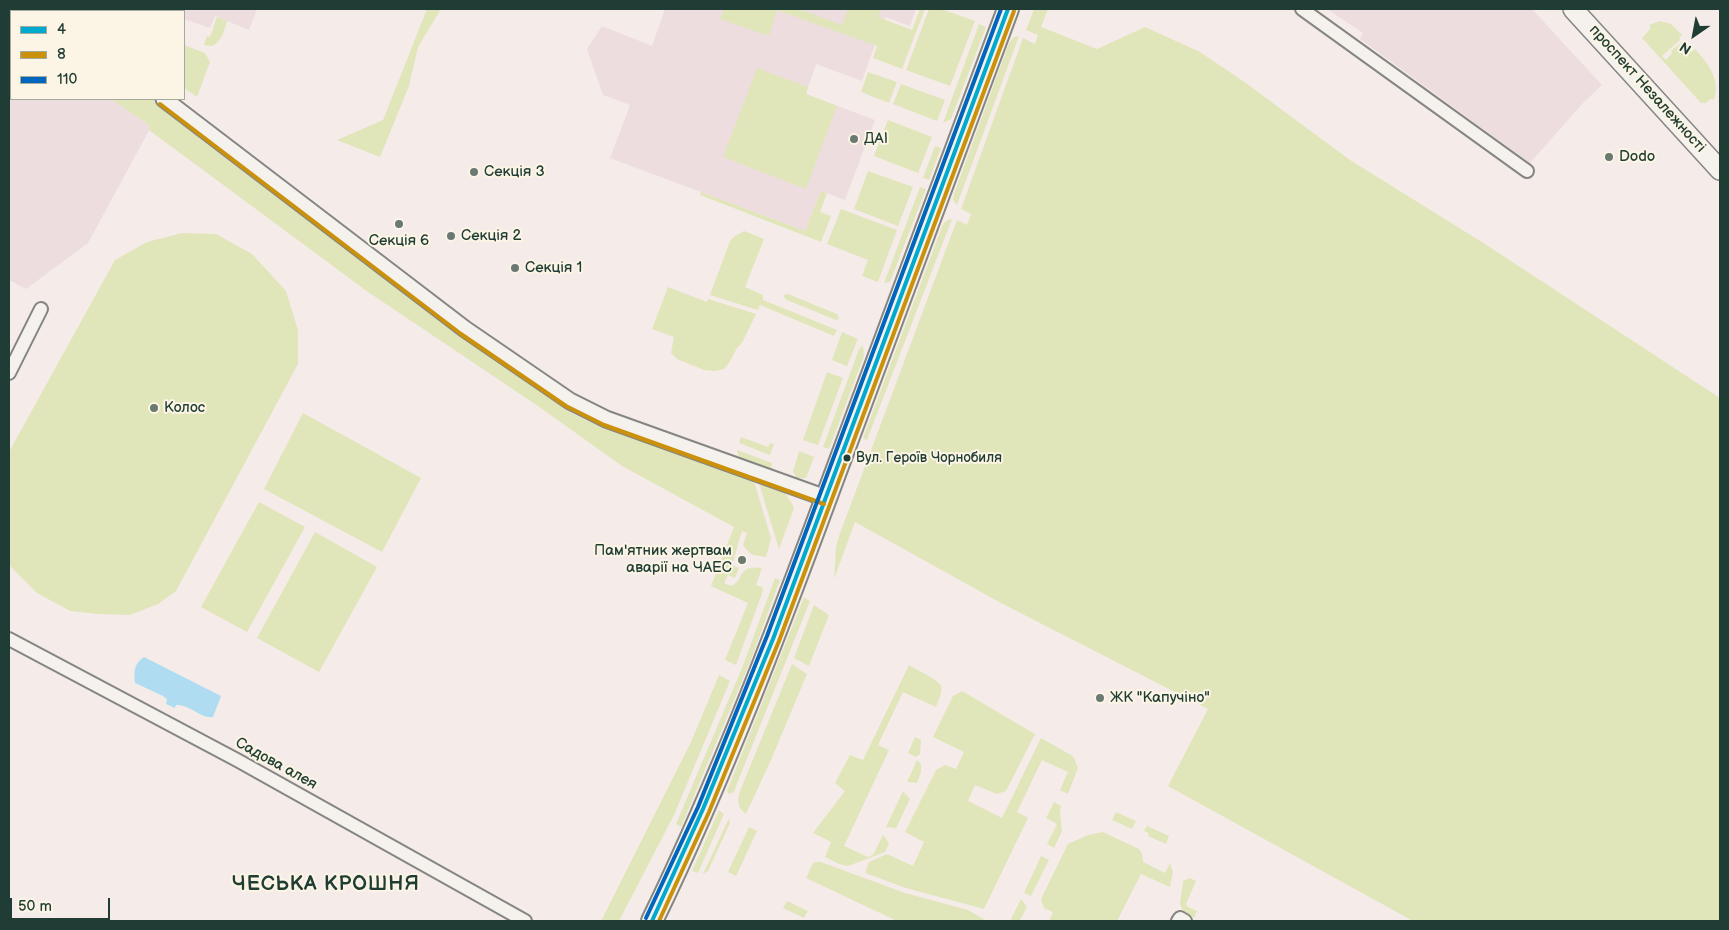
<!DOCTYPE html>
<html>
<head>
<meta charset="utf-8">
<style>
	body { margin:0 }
	#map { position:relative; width:1729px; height:930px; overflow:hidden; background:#f5ece9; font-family:"Balsamiq Sans",sans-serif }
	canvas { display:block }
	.frame { position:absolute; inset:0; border:10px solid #1f3d34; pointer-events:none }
	.legend { position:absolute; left:10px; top:10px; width:175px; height:90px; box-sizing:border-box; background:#fcf5e5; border:1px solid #a4ab9e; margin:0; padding:6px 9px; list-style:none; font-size:15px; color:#1f3d34 }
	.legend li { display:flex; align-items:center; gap:10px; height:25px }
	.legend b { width:25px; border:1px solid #a4ab9e }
	.north { position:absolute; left:1669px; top:10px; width:50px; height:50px; -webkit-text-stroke:4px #fcf5e5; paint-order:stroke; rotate:213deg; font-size:14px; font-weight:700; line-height:20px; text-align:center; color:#1f3d34 }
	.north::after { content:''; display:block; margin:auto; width:18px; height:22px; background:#1f3d34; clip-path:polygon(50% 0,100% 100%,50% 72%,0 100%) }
	.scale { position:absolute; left:10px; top:898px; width:100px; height:22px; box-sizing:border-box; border:2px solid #1f3d34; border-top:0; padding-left:6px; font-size:15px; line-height:18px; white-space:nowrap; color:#1f3d34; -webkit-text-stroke:4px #fcf5e5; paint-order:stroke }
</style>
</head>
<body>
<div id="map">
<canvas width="1729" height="930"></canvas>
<div class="frame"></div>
<ul class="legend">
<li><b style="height:6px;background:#00a9ce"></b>4</li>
<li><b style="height:6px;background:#cc910a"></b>8</li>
<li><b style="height:6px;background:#0065bd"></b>110</li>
</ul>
<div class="north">N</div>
<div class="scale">50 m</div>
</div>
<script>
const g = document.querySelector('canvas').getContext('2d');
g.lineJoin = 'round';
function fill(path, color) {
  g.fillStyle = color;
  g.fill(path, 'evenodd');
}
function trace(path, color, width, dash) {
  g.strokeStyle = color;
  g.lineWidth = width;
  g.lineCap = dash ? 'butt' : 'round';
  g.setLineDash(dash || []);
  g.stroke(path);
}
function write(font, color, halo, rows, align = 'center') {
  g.font = font + ' "Balsamiq Sans",sans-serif';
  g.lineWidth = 4;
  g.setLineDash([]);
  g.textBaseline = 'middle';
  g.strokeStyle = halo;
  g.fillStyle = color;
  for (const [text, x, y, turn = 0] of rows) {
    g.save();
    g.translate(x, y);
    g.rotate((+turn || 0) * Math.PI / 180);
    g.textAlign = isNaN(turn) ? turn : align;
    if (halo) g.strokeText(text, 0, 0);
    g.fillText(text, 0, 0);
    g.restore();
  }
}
fill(new Path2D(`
	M140 9H257L249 30 215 16 210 28 184 19V11H163L157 9 156 11H147Z
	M665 9H916L910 26 885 17 862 81 816 64 806 94 875 120 845 200 821 191 805 231 610 158 630 105 603 95 587 49 602 26 652 46Z
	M1327 9H1532L1602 85 1584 102 1530 163 1360 39 1363 33Z
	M11 33V99H111L151 127 88 243 26 289 9 280V38Z`), '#eeddde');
fill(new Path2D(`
	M427 9H441L418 47 409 86 380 157 337 140 383 120Z
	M724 9H799L842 25 848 9H881L878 17 912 30 920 9H925L902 69 873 58 877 46 777 10 769 36 720 19Z
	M929 9H941L975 21 950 86 906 70Z
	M1034 9H1048L1041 27 1097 49 1145 27 1200 52 1243 81 1350 160 1485 244 1720 398V921H1413L1168 786 1208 709 1001 603 855 522 834 579 836 547 839 536 957 220 967 225 971 214 961 209 1023 38 1035 44 1038 35 1026 30Z
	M217 17 227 21C224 31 222 41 212 46L204 45 207 36 210 37Z
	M1660 21 1671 24 1682 35 1679 38 1680 40 1662 56 1666 60 1672 53 1671 51 1682 42 1691 52 1695 49C1708 63 1721 80 1714 100L1711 99 1706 103H1701L1642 38 1651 28 1649 25Z
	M979 24 986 27 951 119 943 123Z
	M1019 36 957 205 953 200 954 194 1009 43 1014 37Z
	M184 45 205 53 210 62 197 97 184 88Z
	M757 68 808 87 806 94 837 106 806 189 723 157Z
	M868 72 897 82 889 103 861 92Z
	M901 84 945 100 937 121 893 104Z
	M111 99H152L201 134 199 138 466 339 573 414 594 424 699 462 709 463 753 478 771 538 766 557C752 554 753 558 743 545L747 533 742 531 732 565 739 568 735 578 728 575 724 583 731 586C745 581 736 564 762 568L756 585 762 587 763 591 736 665 725 660 748 603 711 586 734 527 622 466 538 406 368 292 149 130 150 126Z
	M888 120 932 137 918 173 874 156Z
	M935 146 941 148 929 180 923 178Z
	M868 171 913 187 898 226 854 209Z
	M920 187 926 189 890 282 884 283Z
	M821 191 827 193 820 212 831 216 821 242 700 195 701 192 805 231Z
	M841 209 897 230 878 282 862 276 868 260 827 244Z
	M952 219 867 440 863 438 943 224 947 220Z
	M744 231 764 239 745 287 763 295V300L837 330 834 336 760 305 758 310 710 295 730 241 735 236Z
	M182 233 216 234 252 254 286 291 298 330V364L176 591 158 604 130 615 98 614 70 611 37 593 9 565V452L115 260 147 242Z
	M668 287 707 302 708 299 756 314 742 343 737 348 729 363 724 369 715 371 704 370 677 359 671 353 674 337 652 329Z
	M788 294 837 314 839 319 836 320 787 300 784 297V295Z
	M842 332 858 339 847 366 832 360Z
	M863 345 864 356 829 449 823 447 859 349Z
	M827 372 843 378 818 445 803 440Z
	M303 413 421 478 382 552 264 489Z
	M741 437 768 447 770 443 774 444 770 455 739 443Z
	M737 450 772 463 771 470 769 471C757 466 738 464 737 450Z
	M799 451 814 457 806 478H797L793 472Z
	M758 480C778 488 784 487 794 508L779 549Z
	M259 502 305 527 247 632 201 607Z
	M315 532 377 567 319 672 257 638Z
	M775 578 780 580 750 662 681 827 676 824 742 668Z
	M804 597 810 601 736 786 734 792 729 794 727 791Z
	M814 605 829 615 809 666 794 658Z
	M792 664 807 674 771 760 746 814C737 808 737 799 740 791Z
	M909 665C915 669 939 680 941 686 943 692 938 701 936 707L903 692 878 745 889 750 844 846 868 857 873 855 883 835 889 843 885 852 848 866 839 864 825 857 831 842 813 833 845 791 835 783 850 755 863 760Z
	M719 675 730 681 674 815 619 921H601L691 742Z
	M962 691 1035 734 1006 791 997 794 975 785 968 801 1002 818 1041 738 1071 755 1074 758 1078 768 1068 794 1060 790 1068 772 1042 760 1017 812 1028 818 984 909 906 888 865 873 869 862 887 854 913 866 924 842 905 832 936 770 945 765 956 769 964 752 933 737 953 696Z
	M915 737 921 740 920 754 916 757 908 753Z
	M917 760 921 764V772L917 783 907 782Z
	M903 791 910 799 896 828 886 827Z
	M1054 802 1061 806 1060 813 1062 831 1054 848 1047 844 1057 824 1046 818Z
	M719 810 724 814 698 873 692 871Z
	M1116 812 1136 821 1132 829 1112 820Z
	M729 818 730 823 708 871 703 874Z
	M1147 826 1169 836 1166 844 1148 836 1149 833 1144 831Z
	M749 827 757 831 736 876 728 872Z
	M1103 832 1139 849 1142 854 1143 862 1165 873 1170 863 1173 872 1170 887 1141 874 1117 921H1049L1053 912 1044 908 1041 899 1068 844 1088 835Z
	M1041 856 1049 860 1031 896 1024 893Z
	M817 862H821L905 893 968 910 987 921H897L806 878 813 863Z
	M1190 878 1196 881 1186 904 1188 907 1197 911 1194 918 1184 913 1180 904 1183 881Z
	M1021 899 1027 907 1020 920 1010 921Z
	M787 901 808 911 804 918 783 908Z`), '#e0e5ba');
fill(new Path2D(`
	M144 657 221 696 213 717C200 719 190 704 176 705L175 708 166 704 167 699 163 696 135 683C134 670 134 664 144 657Z`), '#afdcf0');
const minor = new Path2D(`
	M1302 9 1527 171
	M9 373 41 309
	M9 639 237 760 525 921
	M1178 921 1180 918 1185 921`);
const tertiary = new Path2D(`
	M41 9 44 11
	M164 99 465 329 570 401 606 419 826 498`);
const primary = new Path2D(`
	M1573 9 1720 170`);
const trunk = new Path2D(`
	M652 921C724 773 781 620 838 466 895 313 952 161 1008 9`);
trace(minor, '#858683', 16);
trace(tertiary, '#858683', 19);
trace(primary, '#858683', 22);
trace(trunk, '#858683', 24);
trace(minor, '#f5f1ec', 12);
trace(tertiary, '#f5f1ec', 15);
trace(primary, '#f5f1ec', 19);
trace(trunk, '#f5f1ec', 20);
trace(new Path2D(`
	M652 921 703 809 773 639 1008 9`), '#00a9ce', 4);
trace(new Path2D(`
	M160 104 461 334 566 406 604 425 824 504
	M659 921 709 812 779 641 1014 11`), '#cc910a', 4);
trace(new Path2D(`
	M646 918 698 807 767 636 1001 9`), '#0065bd', 4);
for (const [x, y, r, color] of [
	[854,139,5,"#6a7a73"],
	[1609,157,5,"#6a7a73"],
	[474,172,5,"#6a7a73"],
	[399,224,5,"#6a7a73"],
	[451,236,5,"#6a7a73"],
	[515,268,5,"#6a7a73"],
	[154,408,5,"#6a7a73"],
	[847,458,4.5,"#1f3d34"],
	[742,560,5,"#6a7a73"],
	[1100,698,5,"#6a7a73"]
]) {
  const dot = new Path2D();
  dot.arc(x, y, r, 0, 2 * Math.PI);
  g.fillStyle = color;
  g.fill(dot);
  trace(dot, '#fcf5e5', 2);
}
write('14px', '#1f3d34', '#fcf5e5', [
	["Вул. Героїв Чорнобиля",856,458]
], 'left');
write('15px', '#1f3d34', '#fcf5e5', [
	["проспект Незалежності",1647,89,48],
	["Садова алея",276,764,29]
]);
write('15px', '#1f3d34', '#fcf5e5', [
	["ДАІ",864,139],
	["Dodo",1619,157],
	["Секція 3",484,172],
	["Секція 2",461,236],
	["Секція 6",399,241,"center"],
	["Секція 1",525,268],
	["Колос",164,408],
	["Пам'ятник жертвам",732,551,"right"],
	["аварії на ЧАЕС",732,568,"right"],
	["ЖК \"Капучіно\"",1110,698]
], 'left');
g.letterSpacing = '1px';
write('bold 20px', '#1f3d34', '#fcf5e5', [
	["ЧЕСЬКА КРОШНЯ",326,885]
]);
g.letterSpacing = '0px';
</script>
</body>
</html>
